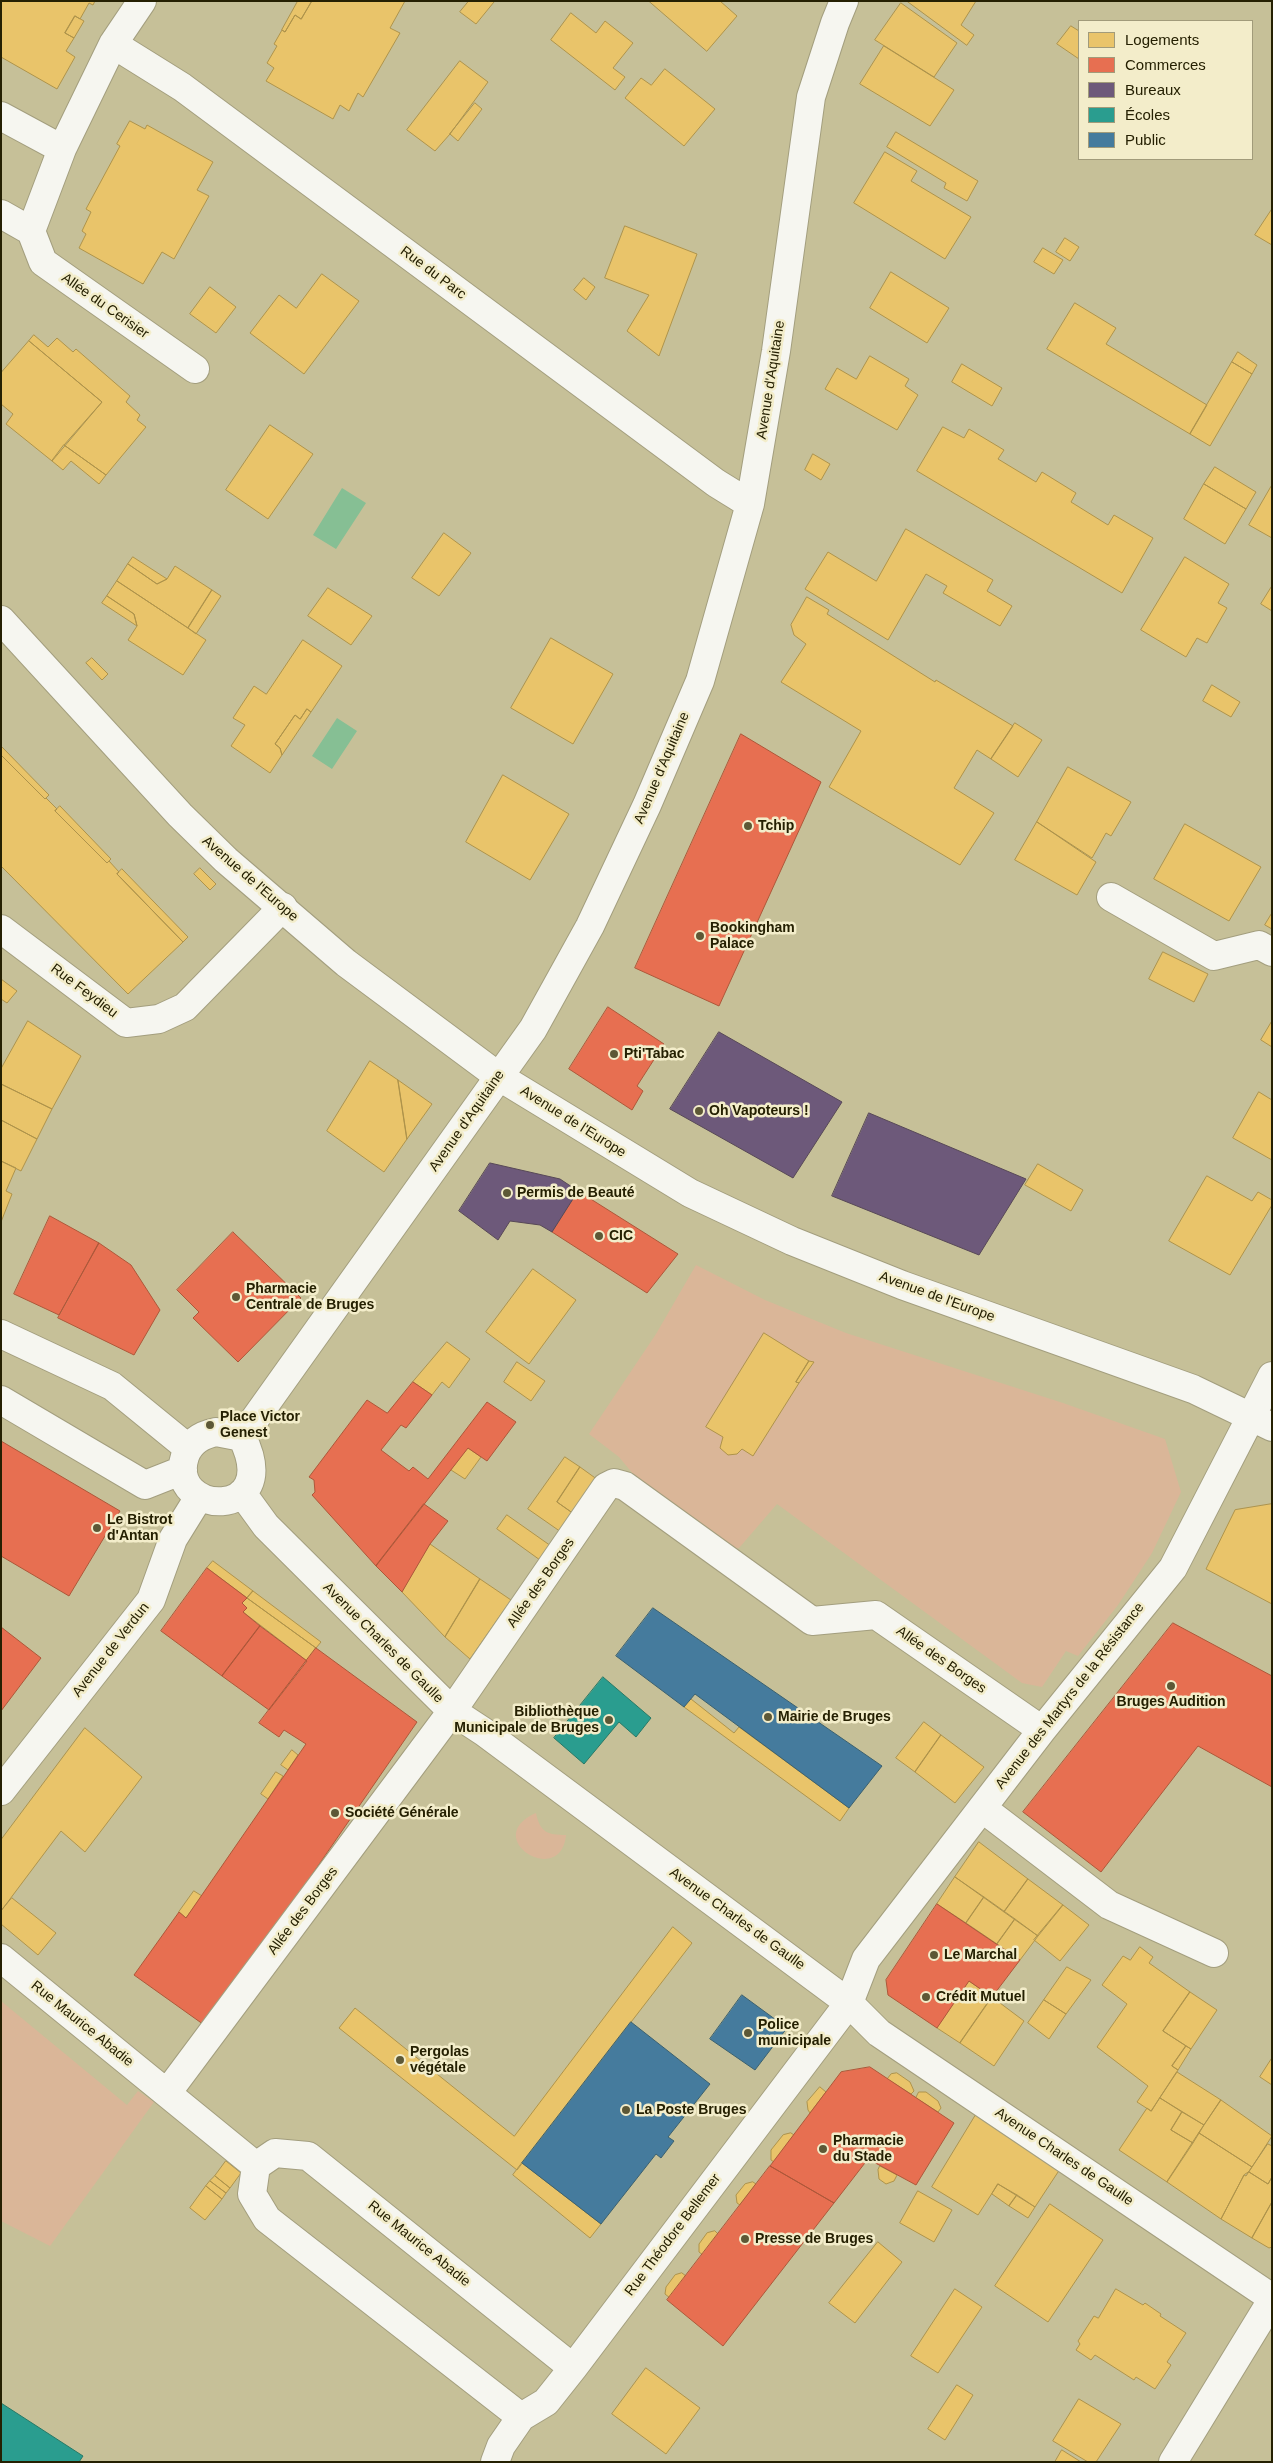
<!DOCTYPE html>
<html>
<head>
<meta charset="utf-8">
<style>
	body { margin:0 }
	#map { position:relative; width:1273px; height:2463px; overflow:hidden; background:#c6c098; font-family:Helvetica,sans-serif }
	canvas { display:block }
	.frame { position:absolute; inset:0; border:2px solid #252002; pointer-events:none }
	.legend { position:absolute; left:1078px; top:20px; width:175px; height:140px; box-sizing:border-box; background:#f3edca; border:1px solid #a19b7a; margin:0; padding:6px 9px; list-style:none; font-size:15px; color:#252002 }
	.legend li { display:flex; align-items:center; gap:10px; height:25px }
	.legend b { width:25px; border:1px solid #a19b7a }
</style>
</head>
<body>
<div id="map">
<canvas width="1273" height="2463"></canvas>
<div class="frame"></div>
<ul class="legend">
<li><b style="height:14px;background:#e9c46a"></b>Logements</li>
<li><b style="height:14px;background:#e76f51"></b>Commerces</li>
<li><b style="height:14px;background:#6d597a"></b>Bureaux</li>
<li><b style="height:14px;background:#2a9d8f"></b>Écoles</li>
<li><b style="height:14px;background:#457b9d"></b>Public</li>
</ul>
</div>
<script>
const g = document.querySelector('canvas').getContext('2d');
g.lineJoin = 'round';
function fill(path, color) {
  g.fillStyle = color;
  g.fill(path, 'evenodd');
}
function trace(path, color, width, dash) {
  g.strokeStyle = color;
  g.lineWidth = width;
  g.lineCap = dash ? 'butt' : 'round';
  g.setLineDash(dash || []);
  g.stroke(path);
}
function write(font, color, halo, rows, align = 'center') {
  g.font = font + ' Helvetica,sans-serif';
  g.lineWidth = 5;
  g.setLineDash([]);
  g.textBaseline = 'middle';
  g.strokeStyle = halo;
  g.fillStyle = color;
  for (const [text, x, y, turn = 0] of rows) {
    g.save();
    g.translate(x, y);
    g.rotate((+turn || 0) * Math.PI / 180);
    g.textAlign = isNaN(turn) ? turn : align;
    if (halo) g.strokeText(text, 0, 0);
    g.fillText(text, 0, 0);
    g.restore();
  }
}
fill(new Path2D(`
	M696 1265 765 1300 846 1333 1063 1403 1165 1439 1181 1492 1152 1553 1118 1605 1078 1656 1066 1651 1042 1687 1022 1683 777 1504 739 1548 726 1552 648 1492 619 1457 589 1434 656 1334Z
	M536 1813C540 1832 547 1835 566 1835 561 1889 479 1838 536 1813Z
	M1 2001 127 2105 138 2091 154 2102 50 2246 1 2221Z`), '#dab698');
fill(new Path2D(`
	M342 488 366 503 336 549 313 535Z
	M337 718 357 731 332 769 312 756Z`), '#86bf94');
const homes = new Path2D(`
	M1 1H95L93 5 89 3 80 19 75 16 65 33 74 38 66 51 75 57 57 89 1 57Z
	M298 1H312L301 19 295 15 285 32 282 30Z
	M312 1H405L390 28 400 33 363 97 358 93 349 111 340 105 333 119 266 81 274 68 267 63 277 46 274 44 282 30 285 32 295 15 301 19Z
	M469 1H494V2L476 24 460 12Z
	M649 1H720L737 16 707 51Z
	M907 1H976L961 25 974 35 967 45Z
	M901 3 957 43 934 77 875 40Z
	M571 13 596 33 605 21 633 43 613 68 625 77 615 90 551 40Z
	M75 16 84 21 74 38 65 33Z
	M1071 26 1079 31V59L1057 44Z
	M884 46 954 90 930 126 860 84Z
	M460 61 488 82 450 134 435 151 407 130Z
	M665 69 715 109 684 146 625 98 641 78 651 85Z
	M475 103 482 109 458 141 450 134Z
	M130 121 145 129 147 125 213 162 197 190 209 196 174 259 162 252 143 284 79 248 86 234 82 231 91 212 86 209 120 146 117 144Z
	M896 132 978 181 967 201 944 188 946 183 887 147Z
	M885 152 917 171 911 181 971 217 945 259 854 203Z
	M1272 209V245L1255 235Z
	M625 226 697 254 659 356 627 331 649 295 605 278Z
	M1065 238 1079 247 1070 261 1056 252Z
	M1043 248 1063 260 1054 274 1034 262Z
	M891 272 949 308 927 343 870 308Z
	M322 274 359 301 304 374 250 333 279 295 296 308Z
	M584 278 595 287 586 300 574 290Z
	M210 287 236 307 216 333 190 314Z
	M1075 303 1116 328 1106 344 1207 405 1190 434 1047 349Z
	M34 335 48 347 57 338 73 352 76 349 130 396 126 402 140 415 137 420 146 427 106 475 64 445 102 402 29 341Z
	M29 341 102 402 52 461 6 424 13 414 1 404V373Z
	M1238 352 1257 365 1252 374 1232 362Z
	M870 356 909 379 905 386 918 395 897 430 825 389 837 368 856 379Z
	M1232 362 1252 374 1210 446 1190 434Z
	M962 364 1002 388 992 406 952 382Z
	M270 425 313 454 268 519 226 490Z
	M943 427 964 438 969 429 1004 450 998 459 1036 482 1042 472 1076 493 1071 502 1108 525 1114 515 1153 538 1122 593 917 471Z
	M64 445 106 475 99 484 71 461 63 470 52 461Z
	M813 454 830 464 821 480 805 470Z
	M1215 467 1256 492 1246 509 1204 484Z
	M1204 484 1246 509 1225 544 1184 519Z
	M1272 485V538L1249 525Z
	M906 529 993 580 987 591 1012 606 1000 626 943 593 947 586 926 574 888 640 805 589 828 552 876 581Z
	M444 533 471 553 439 596 412 578Z
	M133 557 167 579 157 584 128 564Z
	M1185 557 1229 584 1218 603 1227 608 1207 643 1197 638 1186 657 1141 630Z
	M128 564 157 584 167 579 175 566 212 590 188 628 117 581Z
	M117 581 206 640 183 675 128 640 137 626 134 614 107 596Z
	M1272 586V611L1261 604Z
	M328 588 372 616 351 645 308 616Z
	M212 590 221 596 196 634 188 628Z
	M107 596 134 614 137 626 102 603Z
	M807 597 829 610 827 614 935 682 936 680 1013 726 991 759 977 750 954 788 994 813 960 865 829 787 861 731 781 682 806 644 794 635 791 625Z
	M551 638 613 674 573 744 511 708Z
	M303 640 342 666 311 712 307 709 300 719 295 715 275 744 280 748 282 755 270 773 231 746 245 725 233 718 254 686 266 694Z
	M92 658 108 674 102 680 86 663Z
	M1212 685 1240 702 1231 717 1203 701Z
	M307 709 311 712 282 755 280 748 275 744 295 715 300 719Z
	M1015 723 1042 740 1018 777 991 759Z
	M1 746 49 795 45 799 1 755Z
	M1 755 45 799 46 798 57 809 55 811 107 863 109 861 119 872 117 874 183 942 128 994 1 866Z
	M1068 767 1131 802 1111 836 1106 833 1092 858 1037 822Z
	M503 775 569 814 530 880 466 842Z
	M60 806 111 859 107 863 55 811Z
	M1037 822 1096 862 1077 895 1015 860Z
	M1185 824 1261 867 1229 921 1154 879Z
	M200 868 216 884 210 890 194 874Z
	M122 869 188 937 183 942 117 874Z
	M1272 913V929L1265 925Z
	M1163 952 1208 974 1194 1002 1149 979Z
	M1 979 17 991 7 1003 1 999Z
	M28 1021 81 1056 52 1109 1 1084V1069Z
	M1272 1021V1047L1261 1040Z
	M370 1061 398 1080 407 1139 384 1172 327 1131Z
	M398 1080 432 1104 407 1139Z
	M1 1084 52 1109 37 1139 1 1120Z
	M1259 1092 1272 1100V1160L1233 1138Z
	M1 1120 37 1139 21 1171 1 1161Z
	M1 1161 16 1168 6 1191 12 1194 1 1222Z
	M1038 1164 1083 1190 1071 1211 1025 1185Z
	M1207 1176 1252 1201 1258 1192 1272 1200V1205L1230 1275 1169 1241Z
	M533 1269 576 1300 529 1364 486 1332Z
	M764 1333 809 1361 796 1382 799 1383 753 1456 742 1449 737 1454 728 1455 720 1448 723 1437 706 1427Z
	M447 1342 470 1359 449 1388 442 1382 432 1395 413 1382Z
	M809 1361 814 1362 799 1383 796 1382Z
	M517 1362 545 1381 531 1401 504 1382Z
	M468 1448 481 1457 465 1479 451 1470Z
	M565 1457 580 1467 557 1502 574 1514 561 1532 528 1509Z
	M580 1467 598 1480 574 1514 557 1502Z
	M1272 1504V1604L1206 1569 1235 1510Z
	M507 1515 551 1546 540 1560 497 1529Z
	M430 1544 480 1579 445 1637 402 1592Z
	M213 1561 253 1591 247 1598 207 1568Z
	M480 1579 511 1600 470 1659 445 1637Z
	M253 1591 321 1642 316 1648 247 1598Z
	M247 1598 316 1648 307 1661 243 1612 247 1608 242 1603Z
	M691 1699 734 1733 739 1727 849 1808 840 1821 684 1707Z
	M924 1722 941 1735 915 1772 896 1758Z
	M85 1728 142 1777 85 1852 61 1831 1 1911V1840Z
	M941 1735 984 1767 955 1803 915 1772Z
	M292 1750 298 1755 288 1770 281 1765Z
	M276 1772 283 1776 268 1799 261 1794Z
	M979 1842 1028 1879 1004 1912 955 1877Z
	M955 1877 984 1897 966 1923 937 1904Z
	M1028 1879 1063 1905 1038 1936 1004 1912Z
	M194 1891 202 1896 186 1918 179 1912Z
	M984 1897 1015 1919 997 1944 966 1923Z
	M12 1898 56 1933 38 1955 1 1924V1911Z
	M1063 1905 1089 1925 1060 1961 1034 1940Z
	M1015 1919 1038 1936 1020 1960 997 1944Z
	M673 1927 692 1943 517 2170 339 2028 355 2008 514 2136Z
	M1140 1947 1153 1957 1149 1963 1190 1992 1163 2031 1186 2046 1172 2066 1178 2070 1177 2072 1151 2111 1137 2102 1148 2086 1097 2047 1127 2004 1102 1985 1123 1956 1130 1960Z
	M1067 1967 1091 1980 1066 2014 1044 2000Z
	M969 1981 992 1997 960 2043 937 2028Z
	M1190 1992 1217 2010 1191 2049 1163 2031Z
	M992 1997 1024 2021 994 2066 960 2043Z
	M1044 2000 1066 2014 1049 2039 1028 2023Z
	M1186 2046 1191 2049 1178 2070 1172 2066Z
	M1272 2058V2085L1260 2077Z
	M1177 2072 1221 2100 1204 2125 1160 2098Z
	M897 2073 910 2082 914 2091 911 2094 887 2079 891 2074Z
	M820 2087 826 2092 810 2113 808 2110 807 2102Z
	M919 2092H926L938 2101 941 2108 938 2112 916 2098Z
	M1160 2098 1182 2112 1171 2130 1193 2143 1167 2182 1119 2150 1147 2108 1151 2111Z
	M1221 2100 1272 2136 1252 2167 1199 2133Z
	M1182 2112 1204 2125 1193 2143 1171 2130Z
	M977 2113 1060 2169 1035 2207 998 2184 978 2215 932 2187Z
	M791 2133 794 2135 774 2162 771 2160V2150L783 2135Z
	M1199 2133 1252 2167 1246 2176 1244 2175 1221 2219 1167 2182Z
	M1268 2144 1272 2146V2177L1268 2184 1249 2172Z
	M226 2161 241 2173 230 2188 215 2176Z
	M522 2163 601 2224 590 2238 513 2175Z
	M880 2166 897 2175 894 2181 886 2184 879 2179 878 2170Z
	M1249 2172 1268 2184 1272 2177V2202L1252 2238 1221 2219 1244 2175Z
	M215 2176 230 2188 226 2193 210 2181Z
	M210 2181 226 2193 222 2199 206 2186Z
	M753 2182 756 2184 740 2205 737 2203 736 2195 745 2184Z
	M998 2184 1017 2195 1009 2206 992 2194Z
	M206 2186 222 2199 205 2220 190 2208Z
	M918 2191 952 2210 934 2242 900 2223Z
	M1017 2195 1035 2207 1028 2218 1009 2206Z
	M1272 2202V2247L1269 2248 1252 2238Z
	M1050 2204 1103 2240 1048 2322 995 2286Z
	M715 2231 718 2234 703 2255 699 2252V2244L707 2233Z
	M878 2242 902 2262 855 2323 829 2303Z
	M682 2273 686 2276 670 2298 665 2294 666 2287 675 2275Z
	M955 2289 982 2307 938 2373 911 2356Z
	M1116 2289 1143 2305 1145 2303 1161 2314 1160 2316 1186 2333 1167 2362 1171 2365 1155 2389 1136 2377 1134 2380 1095 2355 1091 2360 1076 2350 1080 2344 1078 2341 1094 2316 1098 2318Z
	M646 2368 700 2408 666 2454 612 2414Z
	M957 2385 973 2395 945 2440 928 2429Z
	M1079 2399 1121 2424 1096 2462H1088L1053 2441Z
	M1062 2450 1081 2462H1055Z`);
fill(homes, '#e9c46a');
trace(homes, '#ae934b', 1);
const shops = new Path2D(`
	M741 734 821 782 719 1006 635 968Z
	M608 1007 664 1044 637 1086 643 1091 632 1110 569 1069Z
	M578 1191 678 1254 647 1293 552 1232Z
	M50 1216 99 1243 59 1315 14 1294Z
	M233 1232 301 1298 238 1362 193 1318 199 1312 177 1290Z
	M99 1243 131 1265 160 1310 134 1355 58 1318Z
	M413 1382 432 1395 406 1428 401 1425 381 1450 409 1471 413 1467 428 1479 487 1402 516 1422 487 1461 468 1448 376 1566 312 1495 315 1492 314 1480 309 1477 367 1400 387 1413Z
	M1 1441 120 1511 69 1596 1 1556Z
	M424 1504 448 1521 430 1544 402 1592 376 1566Z
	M207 1568 247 1598 242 1603 247 1608 243 1612 260 1626 222 1676 161 1631Z
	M1173 1623 1272 1676V1787L1198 1746 1101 1872 1023 1812Z
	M260 1626 307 1661 269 1710 222 1676Z
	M1 1627 41 1658 1 1711Z
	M316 1648 417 1722 207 2027 134 1975 179 1912 186 1918 306 1744 284 1730 279 1737 259 1723Z
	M937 1904 1020 1960 992 1997 969 1981 937 2028 888 1995 886 1980Z
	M870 2067 954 2123 916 2185 868 2159 834 2203 770 2166 841 2072Z
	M770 2166 834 2203 723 2346 667 2300Z`);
fill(shops, '#e76f51');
trace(shops, '#ad5739', 1);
const offices = new Path2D(`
	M719 1032 842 1102 793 1178 670 1109Z
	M869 1113 1026 1179 979 1255 832 1196Z
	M490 1163 560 1179 578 1191 552 1232 540 1225 510 1221 498 1240 459 1211Z`);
fill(offices, '#6d597a');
trace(offices, '#574856', 1);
const schools = new Path2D(`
	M603 1677 651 1718 636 1737 619 1722 584 1764 554 1738Z
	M1 2403 83 2456 79 2462H1Z`);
fill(schools, '#2a9d8f');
trace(schools, '#287865', 1);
const public = new Path2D(`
	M653 1608 882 1766 849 1808 695 1694 684 1707 616 1656Z
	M742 1995 787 2028 755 2070 710 2039Z
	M631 2022 710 2084 668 2137 674 2141 661 2158 656 2154 601 2224 522 2163Z`);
fill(public, '#457b9d');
trace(public, '#3b606e', 1);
const minor = new Path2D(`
	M113 44 182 87 716 483 750 504
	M1 116 62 149 31 231 1 214
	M62 149 113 44 142 1
	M31 231 43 262 195 369
	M1111 897 1214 956 1259 945 1272 952
	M1 929 126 1023 159 1019 185 1007 283 907
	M1 1334 112 1386 188 1448
	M1 1400 145 1485 183 1470
	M216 1432 242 1437C285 1523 165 1516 185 1456 190 1442 201 1435 216 1432Z
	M242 1437 533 1029 590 926 647 805 700 681 750 504 776 351 811 97 835 23 844 1
	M242 1493 266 1526 452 1711 484 1732 849 2003 879 2033 1272 2298
	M1 1791 151 1600 173 1539 199 1497
	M982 1808 1109 1905 1214 1953
	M1 1958 256 2166
	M167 2093 452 1711 606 1487 614 1483 625 1486 812 1621 876 1615 1042 1730
	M521 2417 267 2219 252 2194 256 2166 275 2153 308 2156 573 2368
	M495 2462 501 2446 521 2417 546 2402 573 2368 849 2003 866 1959 1042 1730 1173 1568 1272 1376
	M1173 2462 1272 2300`);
const major = new Path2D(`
	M1 620 180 815 226 860 346 963 498 1076 690 1193 792 1241 902 1285 1193 1389 1272 1427`);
trace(minor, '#a39e7e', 30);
trace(major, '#a39e7e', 30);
trace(minor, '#f6f6f0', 28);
trace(major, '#f6f6f0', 28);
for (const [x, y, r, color] of [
	[748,826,5,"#5d5836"],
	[700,936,5,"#5d5836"],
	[614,1054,5,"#5d5836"],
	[699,1111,5,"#5d5836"],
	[507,1193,5,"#5d5836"],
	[599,1236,5,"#5d5836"],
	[236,1297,5,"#5d5836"],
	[210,1425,5,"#5d5836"],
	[97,1528,5,"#5d5836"],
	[1171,1686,5,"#5d5836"],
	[768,1717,5,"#5d5836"],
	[609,1720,5,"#5d5836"],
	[335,1813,5,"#5d5836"],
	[934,1955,5,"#5d5836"],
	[926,1997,5,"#5d5836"],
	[748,2033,5,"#5d5836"],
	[400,2060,5,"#5d5836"],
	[626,2110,5,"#5d5836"],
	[823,2149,5,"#5d5836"],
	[745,2239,5,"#5d5836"]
]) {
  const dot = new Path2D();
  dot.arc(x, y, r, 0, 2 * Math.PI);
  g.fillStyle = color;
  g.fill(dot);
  trace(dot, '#f3edca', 2);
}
write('14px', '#252002', '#f3edca', [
	["Rue du Parc",433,273,37],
	["Allée du Cerisier",105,306,35],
	["Avenue d'Aquitaine",771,380,-81],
	["Avenue d'Aquitaine",662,768,-67],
	["Avenue de l'Europe",250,879,41],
	["Rue Feydieu",84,991,37],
	["Avenue d'Aquitaine",467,1121,-55],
	["Avenue de l'Europe",573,1122,32],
	["Avenue de l'Europe",937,1297,20],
	["Allée des Borges",541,1583,-55],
	["Avenue Charles de Gaulle",383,1643,45],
	["Avenue de Verdun",111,1650,-52],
	["Allée des Borges",941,1660,35],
	["Avenue des Martyrs de la Résistance",1070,1696,-52],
	["Allée des Borges",303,1911,-53],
	["Avenue Charles de Gaulle",737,1919,36],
	["Rue Maurice Abadie",82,2024,39],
	["Avenue Charles de Gaulle",1064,2157,34],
	["Rue Théodore Bellemer",673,2235,-53],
	["Rue Maurice Abadie",419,2244,39]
]);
write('bold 14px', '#252002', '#f3edca', [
	["Tchip",758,826],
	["Bookingham",710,928],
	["Palace",710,944],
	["Pti'Tabac",624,1054],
	["Oh Vapoteurs !",709,1111],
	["Permis de Beauté",517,1193],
	["CIC",609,1236],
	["Pharmacie",246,1289],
	["Centrale de Bruges",246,1305],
	["Place Victor",220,1417],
	["Genest",220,1433],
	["Le Bistrot",107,1520],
	["d'Antan",107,1536],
	["Bruges Audition",1171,1702,"center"],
	["Bibliothèque",599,1712,"right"],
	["Municipale de Bruges",599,1728,"right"],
	["Mairie de Bruges",778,1717],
	["Société Générale",345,1813],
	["Le Marchal",944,1955],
	["Crédit Mutuel",936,1997],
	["Police",758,2025],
	["municipale",758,2041],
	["Pergolas",410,2052],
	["végétale",410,2068],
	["La Poste Bruges",636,2110],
	["Pharmacie",833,2141],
	["du Stade",833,2157],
	["Presse de Bruges",755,2239]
], 'left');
</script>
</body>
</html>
